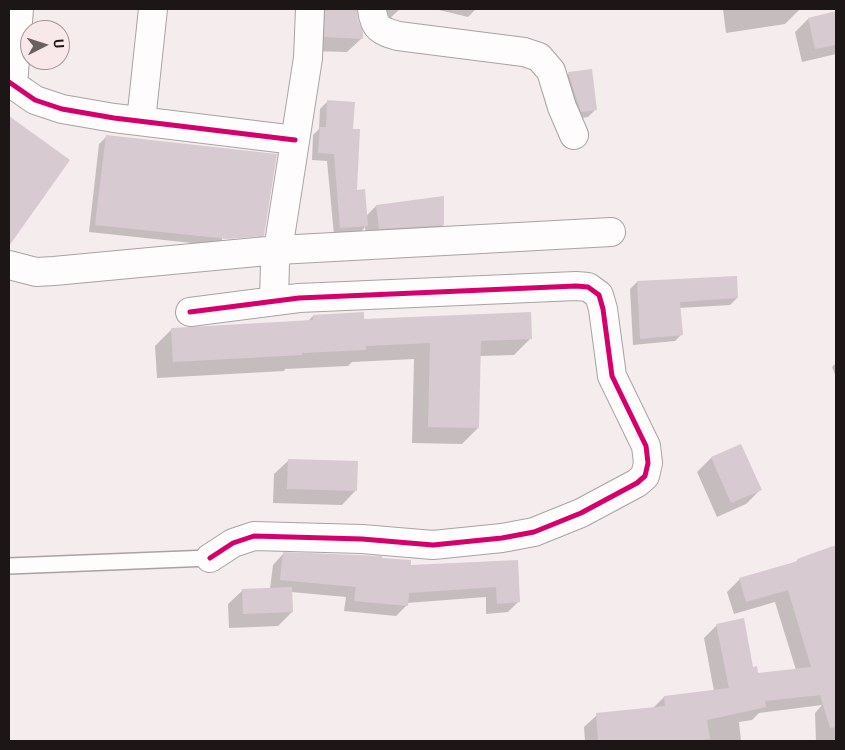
<!DOCTYPE html>
<html>
<head>
<meta charset="utf-8">
<style>
	body { margin:0 }
	#map { position:relative; width:845px; height:750px; overflow:hidden; background:#f5eced; font-family:Roboto,sans-serif }
	canvas { display:block }
	.frame { position:absolute; inset:0; border:10px solid #1c1617; pointer-events:none }
	.north { position:absolute; left:20px; top:20px; width:50px; height:50px; box-sizing:border-box; background:#f9e8ea; border:1px solid #a19496; border-radius:50%; rotate:85deg; font-size:14px; font-weight:700; line-height:20px; text-align:center; color:#1c1617 }
	.north::after { content:''; display:block; margin:auto; width:18px; height:22px; background:#686162; clip-path:polygon(50% 0,100% 100%,50% 72%,0 100%) }
</style>
</head>
<body>
<div id="map">
<canvas width="845" height="750"></canvas>
<div class="frame"></div>
<div class="north">U</div>
</div>
<script>
const g = document.querySelector('canvas').getContext('2d');
g.lineJoin = 'round';
function fill(path, color) {
  g.fillStyle = color;
  g.fill(path, 'evenodd');
}
function trace(path, color, width, dash) {
  g.strokeStyle = color;
  g.lineWidth = width;
  g.lineCap = dash ? 'butt' : 'round';
  g.setLineDash(dash || []);
  g.stroke(path);
}
fill(new Path2D(`
	M306 9H356V18L362 38 347 52 311 51Z
	M364 9H400L388 20Z
	M440 9H476L468 17 439 10Z
	M723 9H799V10L785 24 726 33Z
	M836 13V54L802 62 795 32 808 19Z
	M591 71 595 110 588 117 574 119 561 81 568 74Z
	M328 101 352 130 356 191 366 216 376 206 443 225 430 237 367 241 365 227 360 233 334 235 327 161 312 160 313 135 319 129 320 109Z
	M9 118 68 161 10 240 9 239Z
	M106 137 263 235 256 242 220 246 89 232 99 144ZM259 235V237L222 241V238Z
	M637 282 737 298 730 305 679 308 682 334 675 341 633 345 630 289Z
	M313 316 531 338 514 355 480 356 478 428 462 444 412 443 414 359 352 362 348 366 285 369 284 371 157 378 155 346 172 329 307 322Z
	M836 363V377L832 367Z
	M741 445 760 490 746 504 717 517 697 472 711 458Z
	M289 460 356 490 342 505 273 503 274 474Z
	M836 546V699L835 700H836V741H816L815 713 822 705 759 713 752 720 739 722 741 741H585L584 727 597 715 652 709 664 697 714 691 704 638 717 625 757 675 796 670 775 602 734 614 727 592 740 579 794 563 798 560Z
	M283 554 381 559 409 566 516 561 519 601 508 612 486 614V597L407 603V605L396 616 344 611 346 597 291 592 292 612 278 626 229 628 228 604 243 590 270 589 273 565Z`), '#0003');
fill(new Path2D(`
	M325 9H357L358 20 363 32V39L324 37Z
	M836 11V45L815 49 808 18Z
	M592 69 597 110 581 112 568 72Z
	M327 100 355 102 353 129H360L357 190 365 189 368 226 340 228 334 154 318 153 320 127H326Z
	M9 116 70 160 9 246Z
	M106 135 277 154 264 236 228 239 95 225Z
	M444 196V225L379 229 376 205Z
	M737 276 738 298 680 302 683 335 640 339 637 281Z
	M364 312V319L531 312 532 339 481 341 479 428 428 427 430 343 366 346V350L302 353V355L173 362 171 328 313 320V315Z
	M741 444 762 490 731 503 711 457Z
	M288 459 358 461 357 491 287 489Z
	M836 545V727L830 728 820 695 765 701 766 707 707 720 710 739 694 741H598L596 713 665 706 664 696 729 688 716 624 744 618 753 667 757 666 758 673 811 667 788 590 746 602 739 578 798 561 797 559Z
	M283 552 382 556V558L411 560V565L518 560 520 602 497 604 496 587 409 593 408 606 354 601 356 587 280 580Z
	M292 587 293 612 243 614 242 589Z`), '#d7cad0');
const lane = new Path2D(`
	M9 566 210 558`);
const street = new Path2D(`
	M372 9C374 29 381 31 398 36L524 52 539 57 551 71 562 107 574 135
	M9 82 35 100 62 109 114 118 295 140
	M13 85 19 9
	M141 121 153 9
	M9 265 36 272 54 271 278 250 611 232
	M274 301 275 263 278 250 308 58 310 9
	M190 312 299 298 576 286 588 287 599 295 603 309 612 376 646 446 648 463 645 476 637 483 581 513 534 532 502 538 433 545 362 539 254 536 233 543 210 558`);
trace(lane, '#a9a2a3', 18);
trace(street, '#a9a2a3', 30);
trace(lane, '#fefcfc', 15);
trace(street, '#fefcfc', 28);
trace(new Path2D(`
	M9 82 35 100 62 109 114 118 295 140
	M190 312 299 298 576 286 588 287 599 295 603 309 612 376 646 446 648 463 645 476 637 483 581 513 534 532 502 538 433 545 362 539 254 536 233 543 210 558`), '#d6006c', 5);
</script>
</body>
</html>
